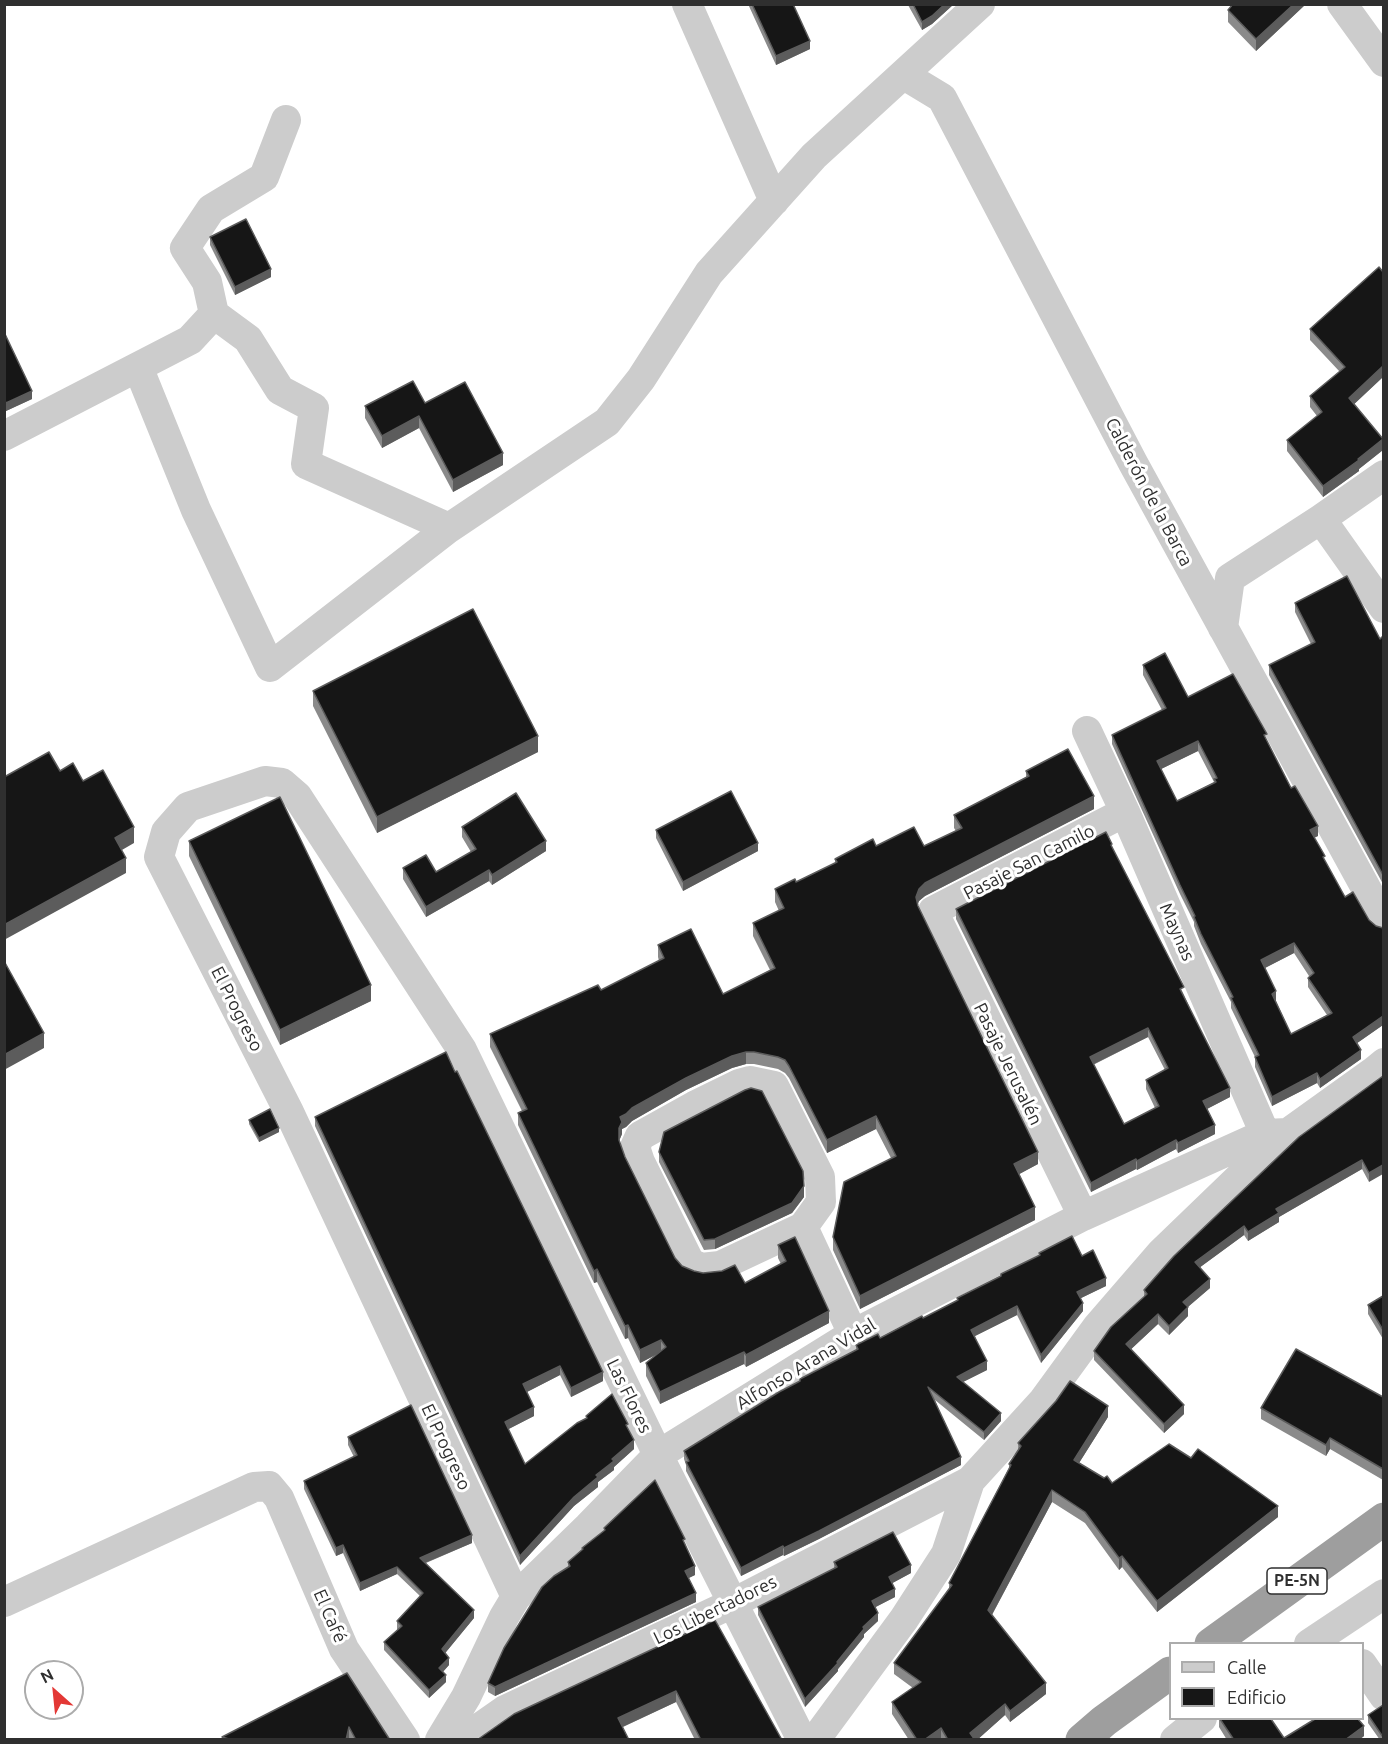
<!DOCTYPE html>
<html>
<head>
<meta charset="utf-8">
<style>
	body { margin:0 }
	#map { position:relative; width:1388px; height:1744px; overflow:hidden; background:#fff; font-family:Ubuntu,sans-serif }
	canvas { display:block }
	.frame { position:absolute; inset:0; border:6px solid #2f2f2f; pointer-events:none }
	.legend { position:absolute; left:1169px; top:1642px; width:195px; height:78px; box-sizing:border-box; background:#fff; border:2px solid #acacac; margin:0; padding:8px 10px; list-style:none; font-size:18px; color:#2f2f2f }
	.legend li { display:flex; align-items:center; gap:12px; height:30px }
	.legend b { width:30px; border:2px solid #acacac }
	.north { position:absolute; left:24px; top:1660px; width:60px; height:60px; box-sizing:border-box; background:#fff; border:2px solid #acacac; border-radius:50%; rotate:333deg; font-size:16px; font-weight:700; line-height:24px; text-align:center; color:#2f2f2f }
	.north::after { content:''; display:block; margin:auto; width:21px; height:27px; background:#e33835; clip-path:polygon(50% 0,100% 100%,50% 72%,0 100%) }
</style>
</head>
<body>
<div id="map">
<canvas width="1388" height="1744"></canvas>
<div class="frame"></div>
<ul class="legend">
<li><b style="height:8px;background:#ccc"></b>Calle</li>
<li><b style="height:16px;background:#161616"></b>Edificio</li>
</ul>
<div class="north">N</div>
</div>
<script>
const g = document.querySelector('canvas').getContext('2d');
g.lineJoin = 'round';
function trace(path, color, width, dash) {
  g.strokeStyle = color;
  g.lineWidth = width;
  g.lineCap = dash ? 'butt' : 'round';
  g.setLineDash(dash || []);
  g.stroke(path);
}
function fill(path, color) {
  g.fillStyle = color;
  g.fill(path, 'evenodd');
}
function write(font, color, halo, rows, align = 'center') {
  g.font = font + ' Ubuntu,sans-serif';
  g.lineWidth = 6;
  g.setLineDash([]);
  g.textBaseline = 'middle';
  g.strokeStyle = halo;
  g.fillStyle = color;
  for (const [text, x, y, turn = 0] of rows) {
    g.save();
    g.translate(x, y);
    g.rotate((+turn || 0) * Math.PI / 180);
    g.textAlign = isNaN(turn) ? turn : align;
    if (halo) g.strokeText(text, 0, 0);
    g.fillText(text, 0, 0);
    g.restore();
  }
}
trace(new Path2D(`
	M687 4 774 201
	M1342 4 1384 62
	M904 75 942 98 1133 463 1384 921
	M138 367 196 510 270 667 449 528 306 464 314 408 280 390 248 339 214 314
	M4 436 190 340 214 314 207 282 185 248 211 209 264 177 286 120
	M1321 519 1384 475
	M449 528 607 422 641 379 709 273 814 156 980 4
	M1223 628 1230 578 1321 519 1384 608
	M1087 731 1125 812 1265 1134
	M750 1081 774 1086 820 1177 821 1202 803 1227 720 1266 701 1268 690 1263 640 1162 635 1147 640 1136 694 1106 739 1084Z
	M1083 1216 933 911 1125 812
	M803 1227 853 1334
	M516 1597 289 1112 159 857 166 832 188 807 265 781 282 783 297 796 462 1050 658 1455 802 1740
	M4 1602 254 1487 269 1486 279 1498 344 1649 405 1740
	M1309 1644 1384 1594
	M1362 1664 1384 1696
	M440 1740 466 1697 504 1617 516 1597 588 1527 658 1455 853 1334 1083 1216 1265 1134 1288 1133
	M462 1740 505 1710 733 1603 970 1481
	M815 1740 904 1619 946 1554 970 1481 1043 1401 1097 1327 1161 1253 1244 1173 1288 1133 1373 1072 1384 1063
	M1175 1740 1202 1718`), '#ccc', 30);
trace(new Path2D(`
	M1211 1644 1384 1519
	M1082 1740 1104 1721 1170 1673`), '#9e9e9e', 33);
fill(new Path2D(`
	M748 4H793L810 49 776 65Z
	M954 4 932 24 922 30 908 5Z
	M1306 4 1256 51 1228 22V10Z
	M210 237 271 277 235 295 210 245Z
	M1383 272V377L1354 404 1383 450 1359 469V471L1323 497 1287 451V440L1317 416 1310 407V396L1340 372 1310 340V329Z
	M4 332 32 399 6 411 4 406Z
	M425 403 503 465 453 492 419 428 382 448 365 418V406Z
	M1295 603 1380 639 1383 636V884L1269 675V665L1311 644 1295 612Z
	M1143 665 1188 697 1267 742 1291 788 1318 836 1314 837 1325 861 1345 897 1376 926 1383 928V1025L1357 1043 1361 1059 1320 1088 1317 1083 1272 1106 1255 1067V1057L1231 1008V1002L1201 944 1194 926V922L1180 894 1112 744V735L1162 710 1143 675ZM1198 751 1214 782 1177 801 1161 769ZM1294 953 1309 976 1308 978V987L1327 1015 1291 1034 1276 1001 1265 968Z
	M313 691 538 752 377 833 313 706Z
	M1026 771 1094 809 925 896 919 901 917 905 1038 1164 1019 1174 1035 1220 860 1309 833 1250V1237L891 1158 876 1129 827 1153 789 1078 785 1073 778 1069 754 1064H746L732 1068 686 1090 632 1121 626 1127 622 1129V1134L619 1141 625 1157 675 1258 682 1266 694 1271 745 1283 781 1264 778 1258V1245L829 1323 746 1367 744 1364 660 1404 646 1376V1363L658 1354 640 1363 628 1338 625 1339 597 1282 594 1283 518 1125V1113L522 1111 490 1047V1034L601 990 659 961 658 957V945L723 994 770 970 753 936V923L779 911 775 902V889L796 882 835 863V859L876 846H924L956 831 954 828V815L1026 777Z
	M462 827 546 851 492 885 489 881 426 917 403 879V868L436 872 471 852 462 837Z
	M656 830 758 851 683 891 656 838Z
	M189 841 371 1001 280 1045 189 856Z
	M1112 847 1184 995 1230 1097 1207 1109 1215 1134 1178 1153 1176 1149 1137 1170 1136 1169 1091 1192 956 919V909ZM1148 1037 1165 1070 1146 1080V1089L1155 1108 1124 1124 1093 1065Z
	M1383 1076 1369 1182 1362 1169 1279 1217V1222L1248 1241 1244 1235 1200 1267 1210 1288 1188 1307V1316L1169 1335 1158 1324 1131 1349 1184 1414 1164 1433 1094 1360V1351L1144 1297V1290Z
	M315 1117 603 1381 571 1397 560 1375 527 1392 534 1416 508 1429 525 1464 586 1418V1416L628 1428 634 1449 614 1467V1470L598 1482V1487L574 1506 520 1565 315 1126Z
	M249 1120 279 1132 259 1142 249 1124Z
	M659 1152 804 1197 792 1213 715 1249 704 1250 659 1162Z
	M1039 1253 1082 1256 1106 1286 1081 1298 1083 1311 1041 1363 1017 1315 975 1336 987 1370 963 1382 1001 1421 984 1440 935 1400 961 1465 819 1539 784 1556 783 1555 741 1576 686 1471V1465L684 1459V1451L800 1381V1379L856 1350V1345L880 1338 923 1318 957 1301V1298L1039 1256Z
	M1383 1296V1339L1368 1314V1305Z
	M1383 1397V1480L1330 1449 1326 1456 1261 1419V1408Z
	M1108 1417 1079 1463 1112 1483 1278 1517 1157 1612 1122 1567 1119 1570 1085 1523 1052 1502 992 1615 1046 1694 1010 1722 1005 1715 977 1740H909L892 1714V1702L913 1688 894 1674V1663L949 1589V1583L1009 1468V1464L1018 1450V1443Z
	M348 1437 472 1543 426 1563 474 1618 445 1653 449 1665 443 1672 446 1682 429 1698 384 1650V1642L398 1629H397V1621L420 1596 397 1574 360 1591 343 1553 336 1556 304 1489V1481L354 1457 348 1445Z
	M604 1528 685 1543 695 1575 688 1578 696 1602 495 1696 488 1692V1683L568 1567V1562L582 1550V1548L604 1531Z
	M834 1562 911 1573 892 1583 895 1597 875 1607 878 1621 864 1634V1637L838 1669V1671L805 1707 758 1615V1607L834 1568Z
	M715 1620 782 1740H695L676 1702 623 1727 477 1740Z
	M347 1673 390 1740H350L349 1738V1740H222V1737Z
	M1383 1705V1740H1380L1368 1723V1715Z
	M1219 1719H1271L1284 1738 1364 1736 1359 1740H1227L1219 1727Z`), '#8a8a8a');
fill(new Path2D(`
	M945 4H954L932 24 922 30V22Z
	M1294 4H1306L1256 51V39Z
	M810 41V49L776 65V56Z
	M271 269V277L235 295V287Z
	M1383 366V377L1349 409V398Z
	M32 391V399L6 411V403Z
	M419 416V428L382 448V436Z
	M1383 439V450L1359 469V471L1323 497V486L1358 459Z
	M503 453V465L453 492V480Z
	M538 736V752L377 833V817Z
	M1198 741V751L1157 771V761Z
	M1094 796V809L925 896 919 901 916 909V897L919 889 925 883Z
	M1318 826V836L1310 840V830Z
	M134 827V843L115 854V838Z
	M546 841V851L492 885V875Z
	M758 843V851L683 891V882Z
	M126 858V873L4 940V925Z
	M489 870V881L426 917V907Z
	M1294 943V953L1261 970V960Z
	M371 985V1001L280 1045V1030Z
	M1276 991V1001L1272 1003V994Z
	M1383 1016V1025L1353 1046V1037Z
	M1148 1028V1037L1090 1066V1057Z
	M44 1033V1048L4 1070V1055Z
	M1361 1050V1059L1320 1088V1079Z
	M746 1052V1064L732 1068 686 1090 632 1121 626 1127 622 1129V1134L619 1141V1152L620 1117 632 1108 686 1078 732 1056Z
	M1317 1073V1083L1272 1106V1097Z
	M1230 1088V1097L1203 1111V1101Z
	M876 1116V1129L827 1153V1140Z
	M1215 1125V1134L1178 1153V1143Z
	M279 1128V1132L259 1142V1138Z
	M1176 1140V1149L1137 1170V1161Z
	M1038 1152V1164L1014 1177V1164Z
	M1136 1159V1169L1091 1192V1183Z
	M1362 1160V1169L1279 1217V1222L1248 1241V1232L1276 1209Z
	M1383 1165V1174L1369 1182V1173Z
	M804 1186V1197L792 1213 715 1249V1239Z
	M1035 1207V1220L860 1309V1296Z
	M1244 1226V1235L1195 1271V1262Z
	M597 1269V1282L594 1283V1271Z
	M1106 1278V1286L1077 1300V1292Z
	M1210 1279V1288L1183 1311V1302Z
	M1083 1303V1311L1041 1363V1355Z
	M1017 1306V1315L971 1338V1330Z
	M1188 1307V1316L1169 1335V1326Z
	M829 1311V1323L746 1367V1355Z
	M1158 1314V1324L1126 1354V1344Z
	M628 1325V1338L625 1339V1326Z
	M661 1340V1352L640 1363V1350Z
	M744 1352V1364L660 1404V1392Z
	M987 1361V1370L957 1385V1377Z
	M560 1366V1375L523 1394V1384Z
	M603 1372V1381L571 1397V1388Z
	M1184 1405V1414L1164 1433V1424Z
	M1108 1406V1417L1074 1471V1460Z
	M534 1407V1416L505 1431V1422Z
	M1001 1413V1421L984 1440V1432Z
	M1330 1438V1449L1326 1456V1445Z
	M634 1440V1449L614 1467V1470L598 1482V1487L574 1506 520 1565V1556L574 1497 612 1459Z
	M961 1457V1465L819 1539 784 1556V1548Z
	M1052 1490V1502L988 1622V1610Z
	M1278 1506V1517L1157 1612V1601Z
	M472 1535V1543L420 1565V1558Z
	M343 1545V1553L336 1556V1548Z
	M783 1546V1555L741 1576V1568Z
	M1122 1556V1567L1119 1570V1558Z
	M911 1565V1573L889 1585V1577Z
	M695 1566V1575L685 1580V1571Z
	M397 1567V1574L360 1591V1583Z
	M895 1589V1597L872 1609V1601Z
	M696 1593V1602L495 1696V1687Z
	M474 1610V1618L442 1657V1649Z
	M878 1613V1621L864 1634V1637L838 1669V1671L805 1707V1699L837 1662 863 1627Z
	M449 1658V1665L439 1676V1668Z
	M446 1675V1682L429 1698V1690Z
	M1046 1683V1694L1010 1722V1711Z
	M676 1691V1702L618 1729V1718Z
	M1005 1704V1715L977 1740H970V1733Z
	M1364 1726V1736L1359 1740H1345Z
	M349 1727V1740H346Z
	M941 1728V1740H924Z`), '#5c5c5c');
const building = new Path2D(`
	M752 4H793L810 41 776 56Z
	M913 4H945L932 16 922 22Z
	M1233 4H1294L1256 39 1228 10Z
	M246 219 271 269 235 287 210 237Z
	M1379 267 1383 272V366L1349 398 1383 439 1358 459 1359 460 1323 486 1287 440 1322 412 1310 396 1345 367 1310 329Z
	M4 332 32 391 6 403 4 398Z
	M413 381 425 403 465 382 503 453 453 480 419 416 382 436 365 406Z
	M1347 576 1380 639 1383 636V875L1269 665 1315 642 1295 603Z
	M473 609 538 736 377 817 313 691Z
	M1165 653 1188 697 1233 674 1267 734 1264 735 1291 788 1295 786 1318 826 1310 830 1325 856 1323 857 1345 897 1353 892 1369 920 1376 926 1383 928V1016L1353 1037 1361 1050 1320 1079 1317 1073 1272 1097 1255 1057 1259 1055 1231 998 1233 997 1201 934 1194 917 1195 916 1180 885 1112 735 1166 708 1143 665ZM1198 741 1217 778 1214 779 1216 782 1177 801 1157 761ZM1294 943 1314 973 1308 978 1332 1013 1291 1034 1272 994 1276 991 1261 960Z
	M1068 749 1094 796 925 883 919 889 916 897 918 906 1038 1152 1014 1164 1035 1207 860 1296 833 1237 844 1182 896 1156 876 1116 827 1140 789 1066 785 1060 778 1057 754 1052H746L732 1056 686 1078 632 1108 626 1114 620 1117 622 1122 619 1128V1140L625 1157 675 1258 682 1266 694 1271 703 1273 722 1271 735 1265 745 1283 786 1261 778 1245 795 1237 829 1311 746 1355 744 1352 660 1392 646 1363 666 1347 661 1340 640 1350 628 1325 625 1326 597 1269 594 1271 518 1113 527 1109 490 1034 598 985 601 990 664 958 658 945 691 929 723 994 775 968 753 923 784 908 775 889 795 879 796 882 837 862 835 859 873 839 876 846 914 827 924 846 962 828 954 815 1029 776 1026 771Z
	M49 752 60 771 73 763 83 781 103 770 134 827 115 838 126 858 4 925V775L6 776Z
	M731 791 758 843 683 882 656 830Z
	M516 793 546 841 492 875 489 870 426 907 403 868 426 855 436 872 476 849 462 827Z
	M280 797 371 985 280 1030 189 841Z
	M1106 832 1112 844 1111 845 1184 987 1180 989 1230 1088 1203 1101 1215 1125 1178 1143 1176 1140 1137 1161 1136 1159 1091 1183 956 909ZM1148 1028 1168 1068 1146 1080 1159 1106 1124 1124 1090 1057Z
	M4 961 44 1033 4 1055Z
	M446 1052 455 1072 457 1071 603 1372 571 1388 560 1366 523 1384 534 1407 505 1422 525 1464 577 1423 587 1418 586 1416 612 1394 628 1424 626 1425 634 1440 612 1459 614 1461 596 1475 598 1477 574 1497 520 1556 315 1117Z
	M1383 1076V1165L1369 1173 1362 1160 1276 1209 1279 1213 1248 1232 1244 1226 1195 1262 1210 1279 1183 1302 1188 1307 1169 1326 1158 1314 1126 1344 1184 1405 1164 1424 1094 1351 1111 1327 1147 1294 1144 1290 1174 1256 1299 1137Z
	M751 1088 762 1091 803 1171 804 1186 792 1203 715 1239 704 1240 659 1152 664 1132 745 1090Z
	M270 1109 279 1128 259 1138 249 1120Z
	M1072 1236 1082 1256 1093 1250 1106 1278 1077 1292 1083 1303 1041 1355 1017 1306 971 1330 987 1361 957 1377 1001 1413 984 1432 928 1387 961 1457 819 1531 784 1548 783 1546 741 1568 686 1462 689 1461 684 1451 779 1392 800 1381V1379L858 1349 856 1345 878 1334 880 1338 922 1316 923 1318 958 1300 957 1298 1001 1276V1274L1040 1255 1039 1253Z
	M1383 1296V1330L1368 1305Z
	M1296 1349 1383 1397V1469L1330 1438 1326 1445 1261 1408Z
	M1070 1381 1108 1406 1074 1460 1104 1478 1107 1476 1112 1483 1169 1444 1191 1458 1198 1449 1278 1506 1157 1601 1122 1556 1119 1558 1085 1512 1052 1490 988 1610 1046 1683 1010 1711 1005 1704 970 1733 975 1740H948L941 1728 924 1740H917L892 1702 921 1682 894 1663 952 1585 949 1583 1011 1465 1009 1464 1021 1446 1018 1443 1056 1401Z
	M411 1405 472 1535 420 1558 474 1610 442 1649 449 1658 439 1668 446 1675 429 1690 384 1642 402 1626 397 1621 423 1593 397 1567 360 1583 343 1545 336 1548 304 1481 357 1455 348 1437Z
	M655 1480 685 1539 683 1540 695 1566 685 1571 696 1593 495 1687 488 1683 504 1648 542 1587 554 1576 570 1566 568 1562 583 1549 582 1548 605 1530 604 1528Z
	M893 1532 911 1565 889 1577 895 1589 872 1601 878 1613 863 1627 864 1629 837 1662 838 1663 805 1699 758 1607 837 1567 834 1562Z
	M715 1620 782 1740H701L676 1691 618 1718 629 1740H477L514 1714Z
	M347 1673 390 1740H356L349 1727 346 1740H232L222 1737Z
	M1383 1705V1737L1368 1715Z
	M1220 1719H1271L1284 1738 1315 1719H1358L1364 1726 1345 1740H1234Z`);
fill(building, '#161616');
trace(building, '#5c5c5c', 1.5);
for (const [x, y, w] of [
	[1297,1581,60]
]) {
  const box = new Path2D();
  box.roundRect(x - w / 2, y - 13, w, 26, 4.5);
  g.fillStyle = '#fff';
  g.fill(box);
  trace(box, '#2f2f2f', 1.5);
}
write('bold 16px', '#2f2f2f', null, [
	["PE-5N",1297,1581]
]);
write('18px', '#2f2f2f', '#fff', [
	["Calderón de la Barca",1149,492,62],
	["Pasaje San Camilo",1029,862,-27],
	["Maynas",1177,932,66],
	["El Progreso",237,1009,63],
	["Pasaje Jerusalén",1008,1064,64],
	["Alfonso Arana Vidal",806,1364,-31],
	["Las Flores",629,1396,64],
	["El Progreso",446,1447,65],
	["Los Libertadores",715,1610,-26],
	["El Café",330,1616,66]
]);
</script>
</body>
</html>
